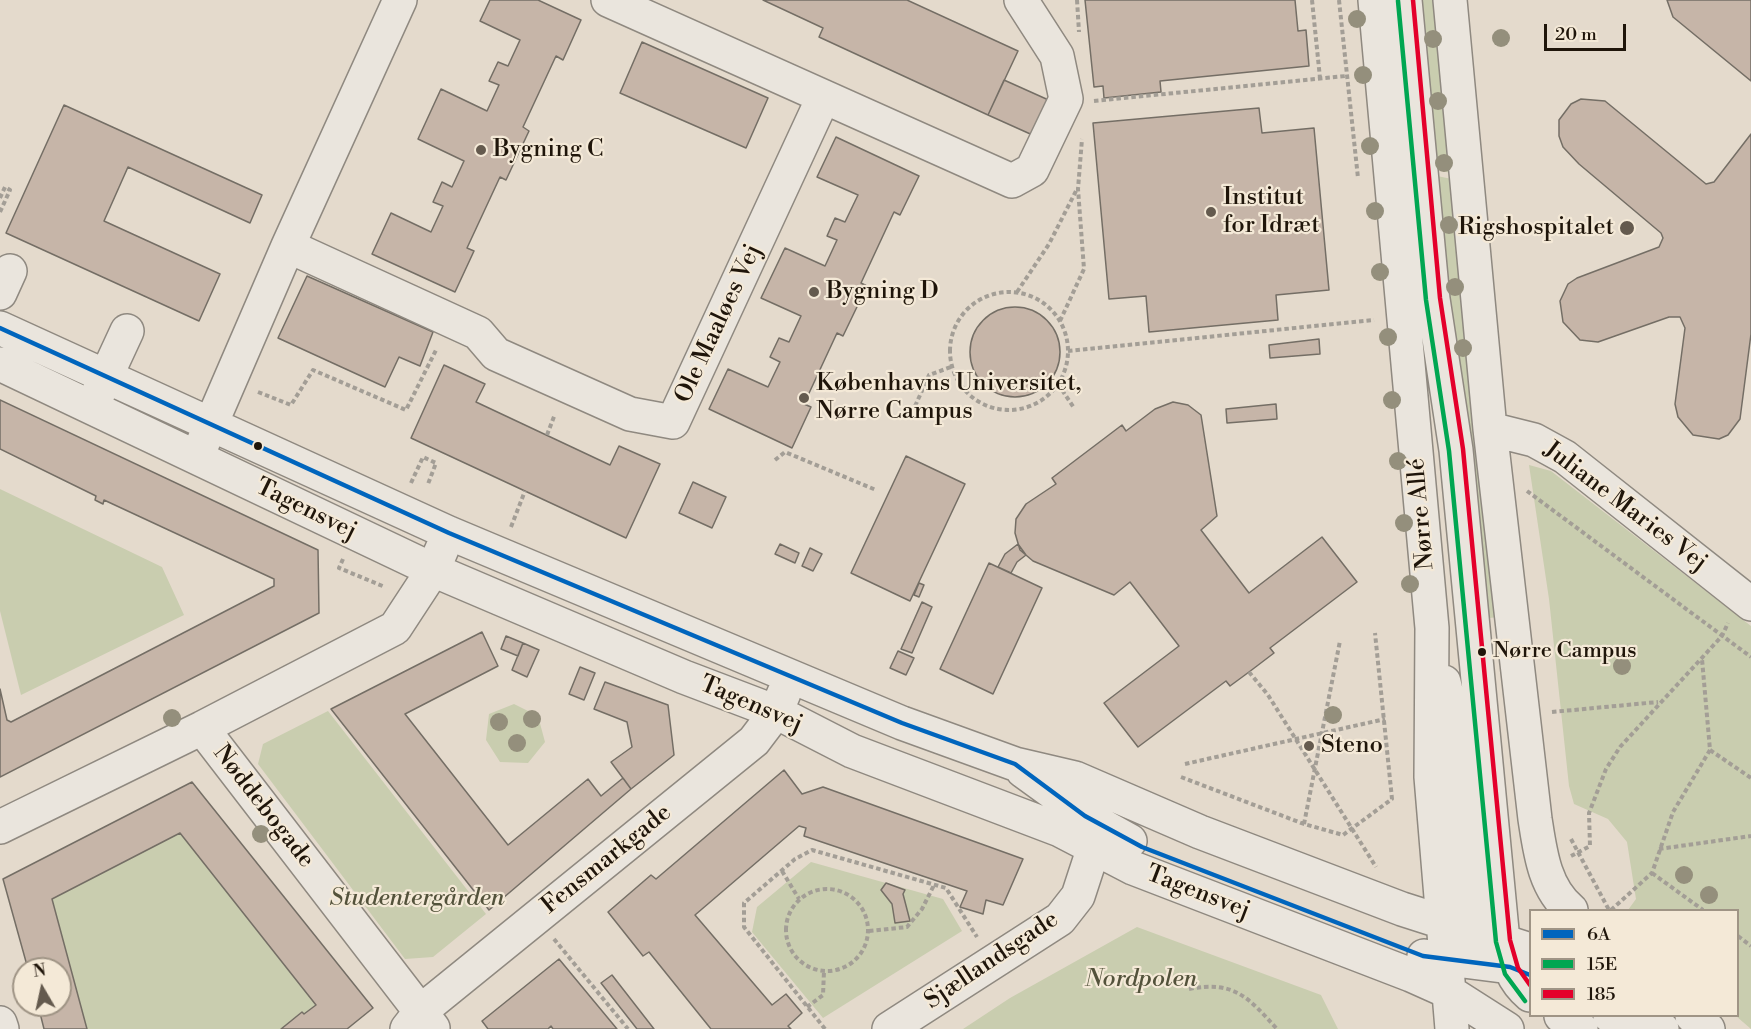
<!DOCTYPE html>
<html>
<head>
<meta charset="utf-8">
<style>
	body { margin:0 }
	#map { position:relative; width:1751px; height:1029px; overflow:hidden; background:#e4dacc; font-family:"Libre Bodoni",serif }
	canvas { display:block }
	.legend { position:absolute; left:1529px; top:909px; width:210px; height:108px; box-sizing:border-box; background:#f4e9d7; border:2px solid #9f9485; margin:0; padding:8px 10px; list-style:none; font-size:18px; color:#1f150a }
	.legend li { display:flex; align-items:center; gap:12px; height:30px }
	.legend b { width:30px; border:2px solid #9f9485 }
	.north { position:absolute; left:12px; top:957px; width:60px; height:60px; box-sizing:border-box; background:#f4e9d7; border:2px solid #9f9485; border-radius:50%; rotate:351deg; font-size:16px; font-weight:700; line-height:24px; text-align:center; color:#1f150a }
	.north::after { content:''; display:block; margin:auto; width:21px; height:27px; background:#645a4e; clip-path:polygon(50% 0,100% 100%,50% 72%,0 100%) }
	.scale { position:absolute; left:1544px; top:24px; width:82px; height:27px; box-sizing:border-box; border:3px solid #1f150a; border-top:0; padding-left:8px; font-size:18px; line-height:21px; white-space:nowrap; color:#1f150a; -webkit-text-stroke:4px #f4e9d7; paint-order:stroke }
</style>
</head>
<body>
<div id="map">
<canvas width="1751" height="1029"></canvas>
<ul class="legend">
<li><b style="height:8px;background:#0065bd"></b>6A</li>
<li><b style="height:8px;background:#00a651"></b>15E</li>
<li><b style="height:8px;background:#e4002b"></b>185</li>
</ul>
<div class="north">N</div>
<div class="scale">20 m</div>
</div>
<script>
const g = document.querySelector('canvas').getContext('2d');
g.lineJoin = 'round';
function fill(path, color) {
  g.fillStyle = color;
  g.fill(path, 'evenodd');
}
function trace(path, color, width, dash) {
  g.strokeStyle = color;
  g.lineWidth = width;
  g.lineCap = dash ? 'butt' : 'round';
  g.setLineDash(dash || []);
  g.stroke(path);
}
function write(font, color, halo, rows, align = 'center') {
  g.font = font + ' "Libre Bodoni",serif';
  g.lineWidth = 4.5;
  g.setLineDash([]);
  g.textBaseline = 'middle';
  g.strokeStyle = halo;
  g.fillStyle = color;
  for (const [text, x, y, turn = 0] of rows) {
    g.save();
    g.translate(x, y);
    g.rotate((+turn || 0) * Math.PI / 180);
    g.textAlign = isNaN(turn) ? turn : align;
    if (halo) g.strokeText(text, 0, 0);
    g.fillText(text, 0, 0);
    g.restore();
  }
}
fill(new Path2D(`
	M1420 0H1437L1451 173 1436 170Z
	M1437 176 1452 179 1502 617 1488 618 1447 285Z
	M1529 465 1551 471 1751 626V1029L1736 1016 1738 910H1628L1636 899 1627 842 1608 819 1574 804 1569 786 1549 599Z
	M0 489 162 567 184 615 21 695 0 611Z
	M514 704 538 716 545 742 528 763 500 762 486 740 489 714Z
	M328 711 486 914 433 957 405 959 258 764 263 744Z
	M180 833 316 1005 304 1014 301 1012 281 1029H87L52 899Z
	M811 862 943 899 962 931 823 1018 752 932 757 907Z
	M1137 927 1321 995 1338 1029H963L1010 998Z`), '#c9cdaf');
const building = new Path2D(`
	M490 0H538L581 20 563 60 556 56 523 127 529 131 506 180 500 177 467 248 474 251 455 292 372 254 391 213 431 232 443 206 433 202 442 182 452 187 464 161 418 139 441 89 487 111 499 85 489 81 498 62 508 66 520 40 480 21Z
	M763 0H907L1018 51 988 115 819 37 823 28Z
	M1085 0H1295L1298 31 1306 30 1309 66 1160 81 1161 92 1104 98 1103 86 1094 87Z
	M1667 0H1751V81L1673 17Z
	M642 42 768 98 746 148 620 93Z
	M1004 80 1053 102 1037 137 988 115Z
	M1581 99 1605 101 1706 184 1714 182 1751 134V334L1740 419 1728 435 1719 439 1693 435 1678 417 1675 404 1685 328 1680 317H1669L1598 342 1580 340 1563 322 1560 301 1568 284 1577 278 1659 247 1663 238 1661 233 1579 164 1563 147 1559 136V120L1571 104Z
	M64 105 262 195 250 223 128 167 104 221 220 274 199 321 6 233Z
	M1259 108 1262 133 1314 128 1329 290 1276 295 1278 320 1149 332 1146 296 1109 299 1093 123Z
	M836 137 919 176 900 215 894 212 861 283 867 286 843 336 837 333 804 404 811 407 792 448 709 409 728 369 768 387 780 362 770 357 779 338 789 342 801 316 761 298 785 248 825 266 837 240 827 236 835 218 845 222 858 195 817 177Z
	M307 276 433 332 420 366 399 357 385 387 278 338Z
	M970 352a45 45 0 1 1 90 0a45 45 0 1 1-90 0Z
	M1319 339 1320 354 1270 358 1269 345Z
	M444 365 485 384 476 402 610 465 619 446 660 464 626 538 411 438Z
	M0 400 318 550 319 613 0 777V689L7 720 11 722 274 586V579L104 500 103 504 95 500 96 496 0 449Z
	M1173 402 1188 405 1201 415 1217 516 1201 530 1249 593 1322 537 1357 582 1270 648 1274 653 1249 672 1230 686 1226 681 1138 747 1104 703 1179 646 1130 582 1114 595 1033 561 1020 550 1015 533 1016 519 1026 504 1056 484 1052 478 1122 425 1126 431 1155 409Z
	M1276 404 1277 419 1227 423 1226 409Z
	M906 456 965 484 910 601 851 573Z
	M693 482 726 497 712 528 679 513Z
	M780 544 799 553 795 563 775 554Z
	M1018 544 1026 555 1017 562 1011 573 998 567 1005 554Z
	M810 548 822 554 813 571 802 566Z
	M989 563 1042 588 993 694 940 669Z
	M919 583 924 585 919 597 914 595Z
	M922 602 932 607 912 653 901 649Z
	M482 632 498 666 405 714 508 845 588 779 601 796 623 778 631 789 489 910 331 709Z
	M506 636 523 643 518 656 501 649Z
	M523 643 539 650 527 677 512 670Z
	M898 651 914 658 906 675 890 668Z
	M580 667 595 673 584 700 569 694Z
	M605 682 668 705 674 755 631 789 611 762 632 747 627 722 594 709Z
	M784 770 802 794 823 787 1023 859 1003 905 986 900 983 914 960 907 967 891 804 836 806 828 799 826 695 915 772 1005 786 994 802 1013 788 1026 791 1029H711L649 952 643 956 608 912 651 875 656 879Z
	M192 782 373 1008 347 1029H281L302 1012 304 1014 316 1005 180 833 52 899 87 1029H44L38 1005H60V969H28L3 879Z
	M886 883 905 890 903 894 910 921 895 923 892 904 881 890Z
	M559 959 617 1029H553L551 1026 548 1029H488L482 1021Z
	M612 975 654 1029H637L601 983Z`);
fill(building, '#c6b5a8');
trace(building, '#746e65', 1.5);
const minor = new Path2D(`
	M608 0 1012 181 1032 170 1066 99 1057 56 1021 0
	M1375 0 1432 628 1431 777 1452 1029
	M1405 0 1433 299 1456 450 1503 941C1507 963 1513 981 1530 995
	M1450 0 1490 429 1535 819C1540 851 1544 888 1571 910
	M288 246 478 333 496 354 630 414 673 422 823 98
	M0 293 10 271
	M0 328 449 533 902 723 1015 764 1075 778 1200 832 1402 909 1530 950
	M0 364 433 570 684 677 776 712 852 751 1060 830 1133 868 1411 975 1449 992 1507 1029
	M96 398 127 331
	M1490 429 1534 440 1565 457 1751 604
	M202 445 288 246 400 0
	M1444 682 1452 716 1474 953
	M202 728 433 1028
	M1023 771 1085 816 1130 841
	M0 827 202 728 395 628 433 570 442 549
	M1424 956 1510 967 1527 973
	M1561 1016 1581 1029
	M1610 1016 1627 1029
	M1646 1016 1662 1029
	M1692 1016 1708 1029
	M0 1023 2 1029
	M407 1029 421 1011 754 741 776 712 784 693
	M889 1029 1060 919 1078 896 1094 847`);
trace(minor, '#8f8980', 36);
trace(new Path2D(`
	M1077 0 1079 32
	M1312 0 1320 78
	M1339 0 1358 178
	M1094 101 1346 76
	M0 198 5 187 10 190 0 212
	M950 351a59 59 0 1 1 118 0a59 59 0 1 1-118 0Z
	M1017 292 1049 244 1077 189
	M1060 321 1084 269 1078 189 1082 139
	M1068 351 1374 320
	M1058 384 1074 408
	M258 392 291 405 313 370 406 410 437 348
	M912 413 929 375 951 367
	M547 435 555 414
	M775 460 785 452 876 490
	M411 483 423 457 436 463 428 484
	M1527 491 1751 657
	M511 527 525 491
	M343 559 339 568 385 587
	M1249 672 1268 695 1376 867
	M1552 712 1658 702
	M1710 750 1751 778
	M1185 764 1385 719
	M1181 777 1304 824 1343 835 1392 799 1375 633
	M1304 824 1340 641
	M1571 839 1609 910
	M1659 849 1751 836
	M1571 856 1590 846 1589 813 1606 769 1620 747 1722 636 1728 623
	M782 871 799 899
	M1652 873 1703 910
	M786 930a41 41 0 1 1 82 0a41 41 0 1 1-82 0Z
	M1611 910 1652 873 1673 812 1710 750 1702 659
	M869 931 907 927 922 909 934 885
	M1738 936 1751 946
	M554 939 628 1029
	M1189 989C1234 980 1249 998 1277 1029
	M807 1007 823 995 824 971
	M825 1029 744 927V903L795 859 812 850 946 888 977 937`), '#a39e96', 4, [4.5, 3]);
trace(minor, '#eae5dd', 33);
trace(new Path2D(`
	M0 328 449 533 902 723 1015 764 1085 816 1142 847 1423 956 1510 967 1530 975`), '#0065bd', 4.5);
trace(new Path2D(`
	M1398 1 1426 300 1449 451 1496 942 1505 974 1525 1001`), '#00a651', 4.5);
trace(new Path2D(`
	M1413 0 1440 298 1463 449 1510 940 1518 968 1530 985`), '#e4002b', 4.5);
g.fillStyle = '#948f7c';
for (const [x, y] of [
	[1357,19],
	[1501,38],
	[1433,39],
	[1363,75],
	[1438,101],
	[1370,146],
	[1444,163],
	[1375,211],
	[1449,225],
	[1380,272],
	[1455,287],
	[1388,337],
	[1463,348],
	[1392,400],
	[1398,461],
	[1404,523],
	[1410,584],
	[1622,666],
	[1333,715],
	[172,718],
	[532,719],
	[499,722],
	[517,743],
	[261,834],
	[1684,875],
	[1709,895]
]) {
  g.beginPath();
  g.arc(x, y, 9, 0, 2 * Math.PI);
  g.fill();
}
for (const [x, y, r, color] of [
	[481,150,6,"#645a4e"],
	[1211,212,6,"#645a4e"],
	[1627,228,8,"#645a4e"],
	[814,292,6,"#645a4e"],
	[804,398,6,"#645a4e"],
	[258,446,5,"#1f150a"],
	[1482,652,5,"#1f150a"],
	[1309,746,6,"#645a4e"]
]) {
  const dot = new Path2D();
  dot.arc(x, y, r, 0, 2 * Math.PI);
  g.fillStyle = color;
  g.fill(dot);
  trace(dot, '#f4e9d7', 2);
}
write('22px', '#1f150a', '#f4e9d7', [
	["Nørre Campus",1493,652]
], 'left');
write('24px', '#1f150a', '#f4e9d7', [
	["Bygning C",493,150],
	["Institut",1223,198],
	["for Idræt",1223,226],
	["Rigshospitalet",1614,228,"right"],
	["Bygning D",826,292],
	["Københavns Universitet,",816,384],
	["Nørre Campus",816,412],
	["Steno",1321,746]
], 'left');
write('24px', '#1f150a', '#f4e9d7', [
	["Ole Maaløes Vej",719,324,-65],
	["Juliane Maries Vej",1625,507,37],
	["Tagensvej",306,510,26],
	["Nørre Allé",1422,514,-95],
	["Tagensvej",751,705,23],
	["Nøddebogade",263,807,52],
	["Fensmarkgade",607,860,-39],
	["Tagensvej",1198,893,21],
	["Sjællandsgade",992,961,-34]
]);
write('italic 24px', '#53523b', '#f4e9d7', [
	["Studentergården",417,899],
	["Nordpolen",1141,980]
]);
</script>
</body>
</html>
